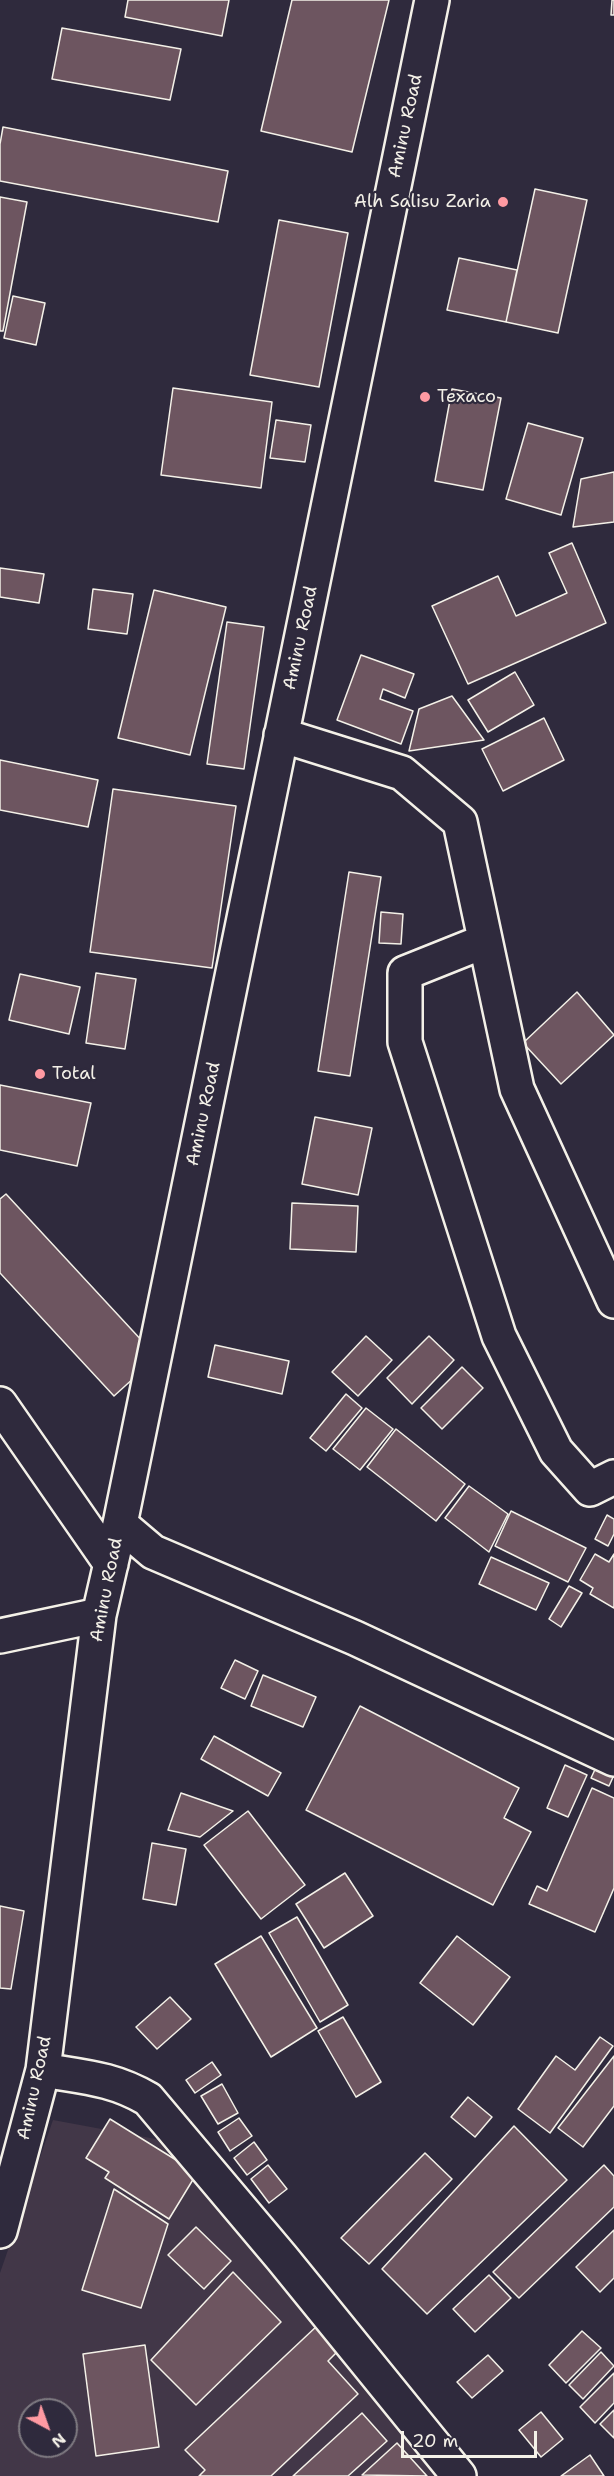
<!DOCTYPE html>
<html>
<head>
<meta charset="utf-8">
<style>
	body { margin:0 }
	#map { position:relative; width:614px; height:2476px; overflow:hidden; background:#2f2a3d; font-family:"Shantell Sans",sans-serif }
	canvas { display:block }
	.north { position:absolute; left:18px; top:2398px; width:60px; height:60px; box-sizing:border-box; background:#2f2a3d; border:2px solid #7e7a81; border-radius:50%; rotate:139deg; font-size:16px; font-weight:700; line-height:24px; text-align:center; color:#f4f1e8 }
	.north::after { content:''; display:block; margin:auto; width:21px; height:27px; background:#ff9aa2; clip-path:polygon(50% 0,100% 100%,50% 72%,0 100%) }
	.scale { position:absolute; left:401px; top:2431px; width:136px; height:27px; box-sizing:border-box; border:3px solid #f4f1e8; border-top:0; padding-left:8px; font-size:18px; line-height:21px; white-space:nowrap; color:#f4f1e8; -webkit-text-stroke:4px #2f2a3d; paint-order:stroke }
</style>
</head>
<body>
<div id="map">
<canvas width="614" height="2476"></canvas>
<div class="north">N</div>
<div class="scale">20 m</div>
</div>
<script>
const g = document.querySelector('canvas').getContext('2d');
g.lineJoin = 'round';
function fill(path, color) {
  g.fillStyle = color;
  g.fill(path, 'evenodd');
}
function trace(path, color, width, dash) {
  g.strokeStyle = color;
  g.lineWidth = width;
  g.lineCap = dash ? 'butt' : 'round';
  g.setLineDash(dash || []);
  g.stroke(path);
}
function write(font, color, halo, rows, align = 'center') {
  g.font = font + ' "Shantell Sans",sans-serif';
  g.lineWidth = 4.5;
  g.setLineDash([]);
  g.textBaseline = 'middle';
  g.strokeStyle = halo;
  g.fillStyle = color;
  for (const [text, x, y, turn = 0] of rows) {
    g.save();
    g.translate(x, y);
    g.rotate((+turn || 0) * Math.PI / 180);
    g.textAlign = isNaN(turn) ? turn : align;
    if (halo) g.strokeText(text, 0, 0);
    g.fillText(text, 0, 0);
    g.restore();
  }
}
fill(new Path2D(`
	M53 2120 161 2140 440 2476H0V2273ZM30 2410H66V2446H30Z`), '#423748');
const building = new Path2D(`
	M128 0H229L222 36 125 17Z
	M292 0H389L352 152 261 131Z
	M612 0H614V15H611Z
	M62 28 181 49 170 100 52 79Z
	M3 127 228 171 218 222 0 181V144Z
	M535 189 587 200 558 333 506 322Z
	M0 197 27 202 3 331H0Z
	M279 220 348 233 319 387 250 375Z
	M459 258 517 270 506 322 447 310Z
	M13 296 45 303 36 345 4 338Z
	M173 388 272 402 261 488 161 475Z
	M452 389 501 398 483 490 435 481Z
	M276 420 311 425 305 462 270 458Z
	M528 423 583 438 561 515 506 499Z
	M614 472V522L573 527 581 479Z
	M572 543 606 623 468 684 432 606 498 576 516 616 567 593 549 553Z
	M0 568 44 574 39 603 0 597Z
	M93 589 133 594 127 634 88 629Z
	M154 590 226 607 190 755 118 738Z
	M227 622 264 627 244 769 207 764Z
	M361 655 414 674 405 698 383 689 380 699 413 711 401 744 337 720Z
	M515 672 534 705 488 732 468 700Z
	M452 696 484 740 409 751 419 709Z
	M544 718 564 760 503 791 482 749Z
	M0 760 98 780 88 827 0 810Z
	M113 789 236 806 212 968 90 952Z
	M349 872 381 877 350 1076 318 1071Z
	M381 912 403 914 401 944 379 943Z
	M96 973 136 979 125 1049 86 1043Z
	M20 974 80 987 69 1034 9 1020Z
	M577 992 614 1035 561 1084 523 1043Z
	M0 1085 91 1103 77 1166 0 1150Z
	M315 1117 372 1128 358 1195 302 1184Z
	M6 1194 157 1357 114 1396 0 1273V1199Z
	M292 1203 358 1206 356 1252 290 1249Z
	M366 1336 392 1360 358 1396 332 1372Z
	M429 1336 454 1360 412 1404 387 1378Z
	M215 1345 289 1361 282 1394 208 1377Z
	M462 1367 483 1388 442 1429 421 1408Z
	M346 1394 362 1408 326 1451 310 1438Z
	M366 1408 393 1429 360 1470 333 1449Z
	M396 1429 465 1484 436 1521 367 1467Z
	M469 1486 508 1514 489 1552 445 1518Z
	M511 1511 586 1548 568 1582 495 1546Z
	M607 1515 614 1519V1534L608 1546 595 1539Z
	M595 1554 609 1562 614 1554V1608L590 1594 593 1588 580 1580Z
	M491 1557 549 1583 536 1610 479 1584Z
	M569 1586 582 1593 561 1627 549 1619Z
	M235 1660 258 1671 245 1699 221 1688Z
	M263 1675 316 1697 303 1727 251 1706Z
	M360 1706 519 1788 504 1818 531 1832 493 1905 306 1810Z
	M214 1736 281 1773 268 1796 201 1759Z
	M599 1761 614 1775 609 1786 591 1778Z
	M565 1765 587 1775 568 1817 547 1808Z
	M592 1788 614 1798V1888L595 1932 529 1904 537 1886 547 1891Z
	M181 1793 233 1811 200 1837 168 1830Z
	M248 1811 305 1885 261 1919 204 1845Z
	M152 1843 186 1849 176 1905 143 1899Z
	M345 1873 373 1916 324 1948 296 1904Z
	M0 1906 24 1911 11 1989 0 1988Z
	M297 1917 348 2005 320 2022 269 1933Z
	M261 1936 317 2028 271 2057 215 1964Z
	M457 1936 510 1977 473 2025 420 1983Z
	M170 1997 191 2019 157 2049 136 2027Z
	M343 2017 381 2082 356 2097 318 2031Z
	M600 2037 613 2046 550 2133 518 2109 556 2056 575 2070Z
	M614 2056V2106L583 2147 558 2128Z
	M212 2062 221 2075 195 2093 186 2080Z
	M222 2084 238 2113 218 2124 201 2096Z
	M468 2097 492 2117 475 2137 451 2117Z
	M239 2118 252 2136 230 2151 218 2132Z
	M110 2119 197 2173 169 2219 105 2178 109 2172 86 2158Z
	M514 2126 567 2180 427 2314 382 2269Z
	M254 2142 267 2160 247 2175 234 2158Z
	M425 2153 452 2179 369 2264 341 2238Z
	M268 2165 287 2189 269 2203 251 2179Z
	M604 2165 614 2176V2207L519 2298 493 2272Z
	M114 2189 168 2224 141 2308 82 2290Z
	M196 2227 231 2261 204 2289 168 2255Z
	M614 2230V2278L600 2292 576 2267Z
	M233 2272 281 2322 196 2405 151 2360Z
	M489 2275 511 2298 475 2332 453 2309Z
	M318 2325 340 2349 328 2361 358 2394 271 2476H199L205 2470 185 2450Z
	M582 2331 601 2348 566 2383 549 2365Z
	M145 2345 159 2447 96 2456 83 2354Z
	M601 2352 614 2366 583 2399 569 2385Z
	M488 2355 503 2371 472 2398 457 2382Z
	M614 2373V2403L595 2423 580 2407Z
	M614 2410V2438L600 2424Z
	M541 2412 563 2439 541 2457 519 2430Z
	M362 2413 387 2441 348 2476H293Z
	M397 2443 427 2476 362 2475Z
	M590 2455 604 2476H561Z`);
fill(building, '#6d5560');
trace(building, '#f4f1e8', 1.5);
const minor = new Path2D(`
	M281 735 402 773 460 822 517 1089 614 1301
	M485 941 405 973V1042L499 1336 556 1451 590 1489 614 1477
	M0 1404 111 1564
	M120 1524 153 1552 355 1638 614 1759
	M0 1636 99 1615
	M43 2070C83 2077 112 2078 148 2099L282 2258 459 2476
	M0 2231 43 2070 99 1615 120 1524 432 0`);
trace(minor, '#f4f1e8', 38);
trace(minor, '#2f2a3d', 33);
for (const [x, y, r, color] of [
	[503,202,6,"#ff9aa2"],
	[425,397,6,"#ff9aa2"],
	[40,1074,6,"#ff9aa2"]
]) {
  const dot = new Path2D();
  dot.arc(x, y, r, 0, 2 * Math.PI);
  g.fillStyle = color;
  g.fill(dot);
  trace(dot, '#2f2a3d', 2);
}
write('18px', '#f4f1e8', '#2f2a3d', [
	["Aminu Road",406,126,-78],
	["Aminu Road",301,638,-78],
	["Aminu Road",204,1114,-78],
	["Aminu Road",107,1590,-79],
	["Aminu Road",35,2088,-78]
]);
write('18px', '#f4f1e8', '#2f2a3d', [
	["Alh Salisu Zaria",491,202,"right"],
	["Texaco",437,397],
	["Total",52,1074]
], 'left');
</script>
</body>
</html>
